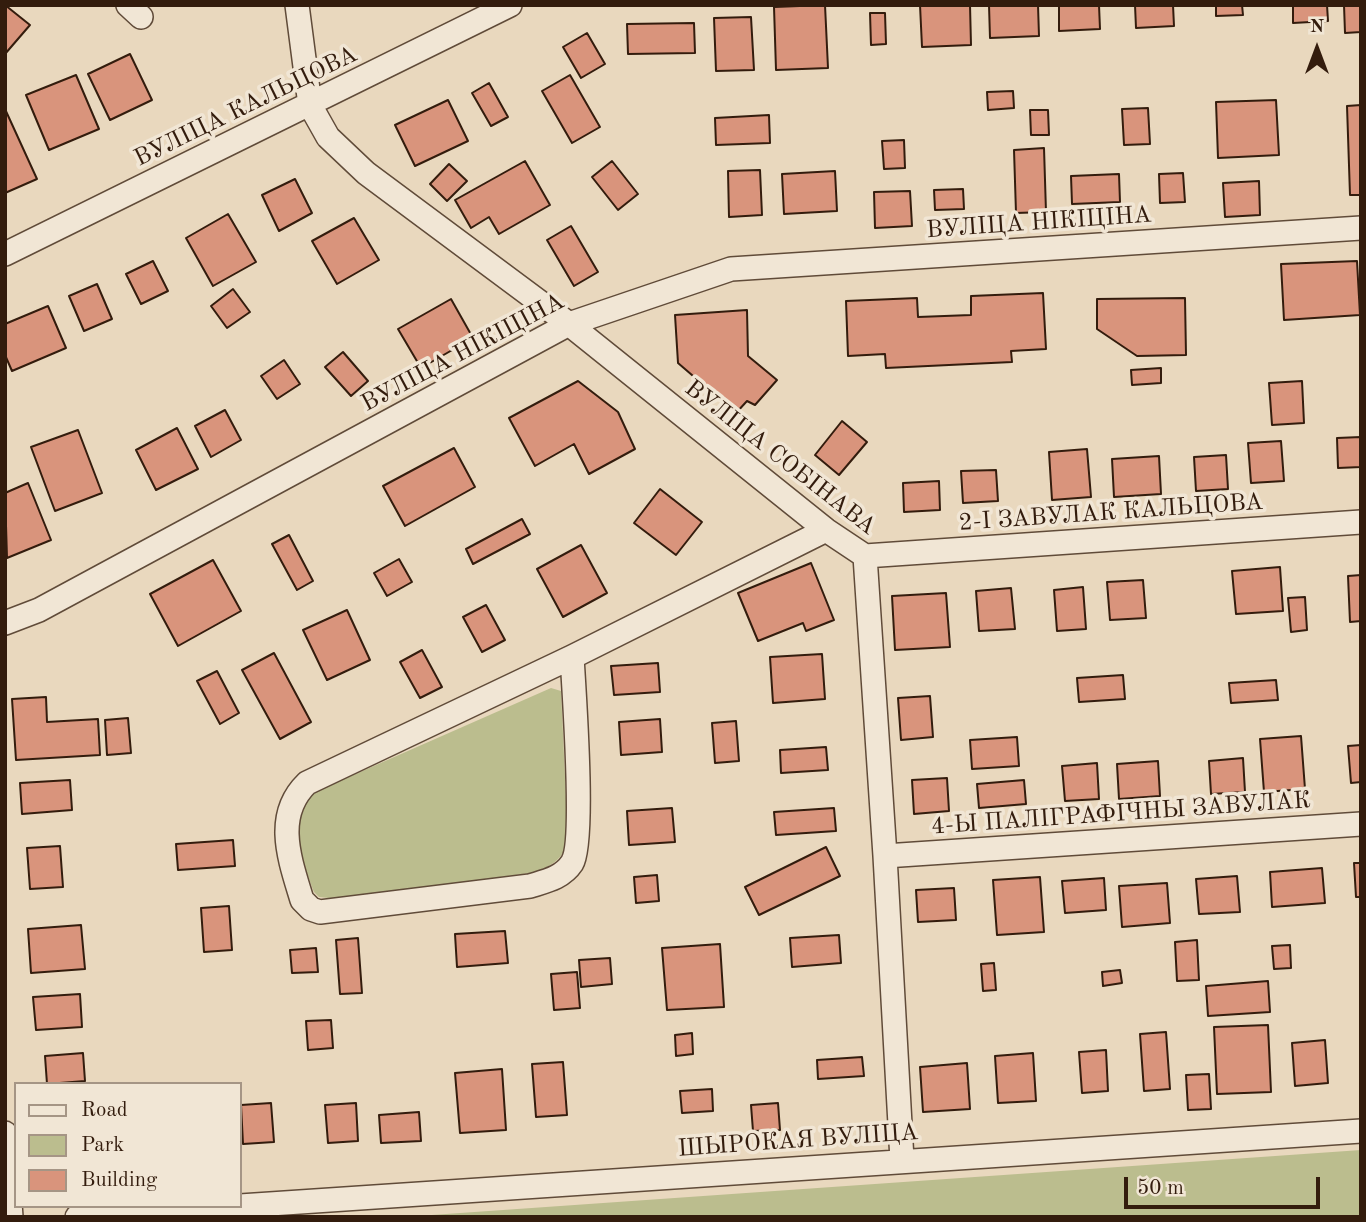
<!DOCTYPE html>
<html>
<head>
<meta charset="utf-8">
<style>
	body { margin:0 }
	#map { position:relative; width:1366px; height:1222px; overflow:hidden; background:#e9d8be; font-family:"Old Standard TT",serif }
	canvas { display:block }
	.frame { position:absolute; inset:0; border:7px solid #331c0d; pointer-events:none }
	.legend { position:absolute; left:14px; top:1082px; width:228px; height:126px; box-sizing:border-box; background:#f1e6d5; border:2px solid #a59585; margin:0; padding:9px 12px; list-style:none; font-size:21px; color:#331c0d }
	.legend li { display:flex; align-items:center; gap:14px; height:35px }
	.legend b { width:35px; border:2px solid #a59585 }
	.north { position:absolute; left:1282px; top:14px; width:70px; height:70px; -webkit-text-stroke:5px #f1e6d5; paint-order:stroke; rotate:0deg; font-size:19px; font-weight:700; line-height:28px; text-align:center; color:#331c0d }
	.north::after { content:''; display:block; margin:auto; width:24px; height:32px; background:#331c0d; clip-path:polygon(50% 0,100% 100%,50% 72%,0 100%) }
	.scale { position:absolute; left:1124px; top:1177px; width:196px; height:32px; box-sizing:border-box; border:4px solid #331c0d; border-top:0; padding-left:9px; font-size:21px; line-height:24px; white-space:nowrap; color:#331c0d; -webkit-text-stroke:5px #f1e6d5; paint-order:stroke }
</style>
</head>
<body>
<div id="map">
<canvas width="1366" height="1222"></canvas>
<div class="frame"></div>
<ul class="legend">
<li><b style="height:9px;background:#f1e6d5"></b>Road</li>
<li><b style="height:19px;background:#bbbd8e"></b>Park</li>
<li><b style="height:19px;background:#d9947c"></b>Building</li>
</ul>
<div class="north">N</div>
<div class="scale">50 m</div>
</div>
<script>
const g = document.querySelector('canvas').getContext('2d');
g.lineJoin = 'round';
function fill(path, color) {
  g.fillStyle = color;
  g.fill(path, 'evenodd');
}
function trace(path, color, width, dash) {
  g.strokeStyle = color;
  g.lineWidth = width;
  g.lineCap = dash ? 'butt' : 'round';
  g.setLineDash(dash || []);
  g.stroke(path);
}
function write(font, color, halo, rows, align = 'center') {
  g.font = font + ' "Old Standard TT",serif';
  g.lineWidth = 7;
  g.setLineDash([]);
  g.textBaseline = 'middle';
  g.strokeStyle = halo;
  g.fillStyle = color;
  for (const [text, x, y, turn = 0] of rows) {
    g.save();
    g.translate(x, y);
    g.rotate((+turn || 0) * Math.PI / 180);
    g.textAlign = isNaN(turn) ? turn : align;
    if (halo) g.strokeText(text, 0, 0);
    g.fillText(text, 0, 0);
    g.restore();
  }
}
fill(new Path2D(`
	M551 688 561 691 568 841C563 861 548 868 530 873L338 899 319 897 314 892C302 858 284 817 317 791Z
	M1361 1150V1217H403Z`), '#bbbd8e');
const building = new Path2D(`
	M5 5 30 25 5 54Z
	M825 5 828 68 776 70 774 7Z
	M920 5H970L971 45 922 47Z
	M989 5H1038L1039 36 990 38Z
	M1059 5H1099L1100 29 1059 31Z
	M1135 5H1173L1174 26 1136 28Z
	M1216 5H1242L1243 15 1216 16Z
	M1293 5H1327L1328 21 1293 23Z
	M1344 5H1361V32L1345 33Z
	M870 13H885L886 44 871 45Z
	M751 17 754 70 716 71 714 18Z
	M694 23 695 53 628 54 627 24Z
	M587 33 605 64 581 78 563 47Z
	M130 54 152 100 110 120 88 74Z
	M76 75 99 129 49 150 26 95Z
	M570 75 600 127 572 143 542 91Z
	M489 83 508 117 491 126 472 93Z
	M1013 91 1014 108 988 110 987 92Z
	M448 100 468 141 415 166 395 125Z
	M1276 100 1279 155 1218 158 1216 102Z
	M1361 105V195H1350L1347 106Z
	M1148 108 1150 144 1124 145 1122 109Z
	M5 109 37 179 5 193Z
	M1030 110H1048L1049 135H1031Z
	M769 115 770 143 716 145 715 118Z
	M904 140 905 168 884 169 882 141Z
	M1044 148 1046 212 1016 213 1014 150Z
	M525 161 550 205 499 234 489 217 471 228 455 200Z
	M612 161 638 194 618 210 592 177Z
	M449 164 467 181 447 201 430 184Z
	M760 170 762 215 729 217 728 171Z
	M835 171 837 211 784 214 782 174Z
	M1183 173 1185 202 1160 203 1159 174Z
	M1119 174 1120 202 1072 204 1071 176Z
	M295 179 312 213 279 231 262 195Z
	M1259 181 1260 215 1225 217 1223 183Z
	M963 189 964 209 935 210 934 190Z
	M910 191 912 226 875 228 874 192Z
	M228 214 256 262 213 286 186 238Z
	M354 218 379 260 337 284 312 241Z
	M571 226 598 272 574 286 547 240Z
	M153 261 168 291 141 304 126 274Z
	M1357 261 1360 315 1284 320 1281 264Z
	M97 284 112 319 84 331 69 296Z
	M233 289 250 312 227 328 211 306Z
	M1043 293 1046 349 1011 351 1012 362 886 368 885 354 848 356 846 301 917 298 918 317 971 315V296Z
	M1185 298 1186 355 1137 356 1097 329V299Z
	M451 299 473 338 421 368 398 329Z
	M48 306 66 348 12 371 5 355V324Z
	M747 310 748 356 777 380 755 405 747 401 736 413 678 363 675 315Z
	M343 352 368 381 351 396 325 367Z
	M284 360 300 384 277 399 261 376Z
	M1161 368V383L1132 385 1131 370Z
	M578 381 618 412 635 449 589 474 574 444 535 466 509 418Z
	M1302 381 1304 423 1272 425 1269 383Z
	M225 410 241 440 211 457 195 426Z
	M842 421 867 442 839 475 815 455Z
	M177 428 198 469 156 490 136 450Z
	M78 430 102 493 55 511 31 447Z
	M1361 437V467L1338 468 1337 438Z
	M1281 441 1284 481 1251 483 1248 443Z
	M454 448 475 487 405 526 383 486Z
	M1087 449 1091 497 1052 500 1049 452Z
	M1226 455 1228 489 1196 491 1194 457Z
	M1159 456 1161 494 1114 497 1112 459Z
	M996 470 998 501 963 503 961 471Z
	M939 481 940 510 904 512 903 483Z
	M28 483 51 540 7 558 5 493Z
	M660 489 702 522 676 555 634 523Z
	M522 519 530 534 473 564 466 549Z
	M289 535 313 581 297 590 272 544Z
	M581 545 607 593 563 617 537 569Z
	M399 559 412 582 387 596 374 573Z
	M213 560 241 611 178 646 150 594Z
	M811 563 834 620 806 631 803 623 758 641 738 593Z
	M1280 567 1283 611 1236 614 1232 571Z
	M1361 575V621L1350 622 1348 576Z
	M1143 580 1146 618 1110 620 1107 582Z
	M1083 587 1086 629 1057 631 1054 590Z
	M1011 588 1015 629 979 631 976 591Z
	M946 593 950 647 895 650 892 596Z
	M1305 597 1307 630 1291 632 1288 598Z
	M486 605 505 640 482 652 463 617Z
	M347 610 370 660 327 680 303 630Z
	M422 650 442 687 420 698 400 662Z
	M274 653 311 722 280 739 242 670Z
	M822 654 825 699 773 703 770 657Z
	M658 663 660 692 614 695 611 666Z
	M217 671 239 713 220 724 197 681Z
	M1123 675 1125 699 1079 702 1077 678Z
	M1276 680 1278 700 1231 703 1229 683Z
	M930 696 933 737 901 740 898 698Z
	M46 697 47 722 98 719 100 755 16 760 12 699Z
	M128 718 131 753 107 755 105 720Z
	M660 719 662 752 621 755 619 722Z
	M736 721 739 761 715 763 712 723Z
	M1301 736 1305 789 1264 792 1260 739Z
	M1017 737 1019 766 972 769 970 740Z
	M1361 745V782L1351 783 1348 746Z
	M826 747 828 770 781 773 780 750Z
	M1243 758 1245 792 1211 794 1209 761Z
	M1158 761 1160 796 1119 799 1117 764Z
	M1097 763 1099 799 1065 801 1062 766Z
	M947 778 949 811 914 814 912 780Z
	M70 780 72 810 22 814 20 783Z
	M1024 780 1026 804 979 808 977 784Z
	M672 808 675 842 629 845 627 811Z
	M834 808 836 831 776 835 774 812Z
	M233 840 235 866 178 870 176 844Z
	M60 846 63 887 30 889 27 848Z
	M826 847 840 876 759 915 745 887Z
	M1354 863H1361V897H1356Z
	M1322 868 1325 903 1272 907 1270 872Z
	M657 875 659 901 636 903 634 877Z
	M1237 876 1240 912 1199 914 1196 879Z
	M1040 877 1044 932 997 935 993 880Z
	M1104 878 1106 910 1065 913 1062 881Z
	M1167 883 1170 923 1122 927 1119 886Z
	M954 888 956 920 918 922 916 890Z
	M229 906 232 950 204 952 201 908Z
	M81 925 85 969 31 973 28 929Z
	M505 931 508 963 457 967 455 934Z
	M839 935 841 963 792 967 790 938Z
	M358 938 362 993 340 994 336 940Z
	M1197 940 1199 980 1177 981 1175 942Z
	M720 944 724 1007 667 1010 662 948Z
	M1290 945 1291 968 1274 969 1272 946Z
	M316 948 318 972 292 973 290 950Z
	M610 958 612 984 581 987 579 960Z
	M994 963 996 990 983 991 981 964Z
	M1120 970 1122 983 1103 986 1102 972Z
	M577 972 580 1008 554 1010 551 974Z
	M1268 981 1270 1012 1208 1016 1206 986Z
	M80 994 82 1027 36 1030 33 997Z
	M331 1020 333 1048 308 1050 306 1021Z
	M1268 1025 1271 1092 1217 1094 1214 1027Z
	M1166 1032 1170 1089 1144 1091 1140 1034Z
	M692 1033 693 1054 676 1056 675 1035Z
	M1325 1040 1328 1083 1295 1086 1292 1043Z
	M1106 1050 1108 1091 1082 1093 1079 1052Z
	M83 1053 85 1081 47 1084 45 1056Z
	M1033 1053 1036 1101 998 1103 995 1056Z
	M862 1057 864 1076 818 1079 817 1060Z
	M563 1062 567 1115 536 1117 532 1064Z
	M967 1063 970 1109 923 1112 920 1067Z
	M502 1069 506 1130 460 1133 455 1073Z
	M1209 1074 1211 1109 1188 1110 1186 1075Z
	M712 1089 713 1111 682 1113 680 1091Z
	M271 1103 274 1142 243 1144 241 1105Z
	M356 1103 358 1141 328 1143 325 1105Z
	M778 1103 780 1130 753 1131 751 1105Z
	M419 1112 421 1141 381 1143 379 1115Z`);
fill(building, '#d9947c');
trace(building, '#331c0d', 2);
const minor = new Path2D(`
	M128 5 141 17
	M297 5 310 105 328 137 366 173 569 324 826 530 865 556 885 856 902 1160
	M5 254 510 5
	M865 556 1361 522
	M5 623 39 610 569 324 731 269 1361 228
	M572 657C574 691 585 843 572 863 562 878 546 881 530 886L320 912 311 909 302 900C290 860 273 816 307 783L572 657 826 530
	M885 856 1361 824
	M5 1133 11 1217
	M240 1206 1361 1131
	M77 1217 231 1206`);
trace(minor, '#604b39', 26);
trace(minor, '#f1e6d5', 23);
write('24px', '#331c0d', '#f1e6d5', [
	["ВУЛІЦА КАЛЬЦОВА",246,107,-26],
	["ВУЛІЦА НІКІЦІНА",1039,223,-4],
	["ВУЛІЦА НІКІЦІНА",463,353,-28],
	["ВУЛІЦА СОБІНАВА",780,458,38],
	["2-І ЗАВУЛАК КАЛЬЦОВА",1111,513,-4],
	["4-Ы ПАЛІГРАФІЧНЫ ЗАВУЛАК",1121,814,-4],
	["ШЫРОКАЯ ВУЛІЦА",798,1141,-4]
]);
</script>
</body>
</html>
